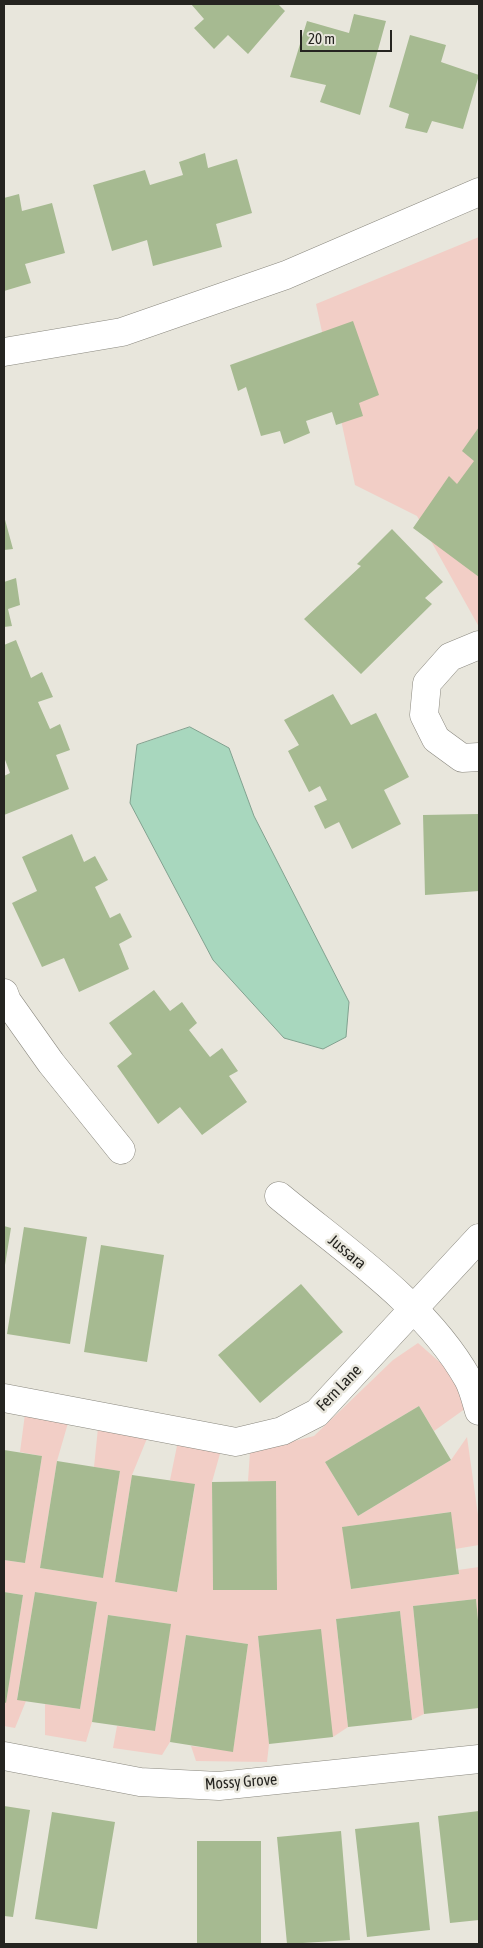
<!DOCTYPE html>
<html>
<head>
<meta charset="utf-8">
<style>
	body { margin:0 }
	#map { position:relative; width:483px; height:1948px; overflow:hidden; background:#e8e6dc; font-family:"Asap Condensed",sans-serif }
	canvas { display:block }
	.frame { position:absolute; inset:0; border:5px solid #252420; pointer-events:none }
	.scale { position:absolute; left:300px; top:30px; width:92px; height:22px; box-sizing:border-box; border:2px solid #252420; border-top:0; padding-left:6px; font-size:15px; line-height:18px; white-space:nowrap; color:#252420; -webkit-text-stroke:4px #e8e6dc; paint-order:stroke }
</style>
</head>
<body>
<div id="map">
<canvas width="483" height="1948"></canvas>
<div class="frame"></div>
<div class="scale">20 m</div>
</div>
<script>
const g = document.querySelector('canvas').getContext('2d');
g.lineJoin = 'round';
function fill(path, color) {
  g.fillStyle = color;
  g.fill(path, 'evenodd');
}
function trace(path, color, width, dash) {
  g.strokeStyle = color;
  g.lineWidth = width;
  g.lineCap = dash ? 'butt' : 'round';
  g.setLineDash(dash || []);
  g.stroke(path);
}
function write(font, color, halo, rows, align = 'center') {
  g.font = font + ' "Asap Condensed",sans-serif';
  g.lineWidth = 5;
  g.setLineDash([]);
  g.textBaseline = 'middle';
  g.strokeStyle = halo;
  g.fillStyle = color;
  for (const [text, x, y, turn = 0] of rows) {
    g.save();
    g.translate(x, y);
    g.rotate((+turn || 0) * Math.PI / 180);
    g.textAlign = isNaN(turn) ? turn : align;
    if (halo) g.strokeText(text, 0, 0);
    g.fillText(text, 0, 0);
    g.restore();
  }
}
fill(new Path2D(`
	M479 237V627L417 516 355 485 316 304Z
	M418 1343 452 1373 469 1406 434 1431 419 1406 325 1462 358 1516 451 1460 467 1437 479 1522V1545L455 1549 450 1512 343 1527 351 1589 459 1574 458 1570 479 1567V1631L476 1599 413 1606 424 1714 412 1720 400 1611 336 1619 348 1727 333 1737 258 1636 269 1744 267 1762 196 1761 191 1746 233 1751 248 1644 186 1635 170 1742 162 1755 113 1748 117 1726 155 1731 170 1624 108 1615 92 1722 86 1742 45 1735V1704L80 1709 97 1602 35 1592 17 1699 26 1701 15 1728 4 1726V1702H6L23 1595 4 1592V1560L25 1563 42 1456 20 1452 25 1414 68 1423 57 1461 40 1568 103 1578 120 1471 94 1467 98 1428 148 1436 132 1475 115 1582 177 1592 195 1485 170 1480 178 1441 221 1450 212 1482 213 1590H277L276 1481H248L250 1452 314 1436 393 1360Z`), '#f2cec6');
const water = new Path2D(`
	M190 727 229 748 254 816 349 1002 346 1037 323 1049 284 1038 213 960 130 803 137 745Z`);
fill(water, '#a8d7be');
trace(water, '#81a18f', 1);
fill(new Path2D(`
	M191 4H278L285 11 248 54 228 35 214 49 194 28 204 19Z
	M354 14 386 21 360 115 320 102 326 85 290 77 307 21 349 33Z
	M410 35 446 45 441 62 479 75 463 129 432 121 427 133 405 128 409 114 389 107Z
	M205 153 208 168 237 159 252 213 216 224 222 247 153 266 147 240 112 251 93 185 145 170 150 185 183 175 179 162Z
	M19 194 22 211 52 203 65 253 25 264 31 283 4 291V198Z
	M353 321 379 395 359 403 363 416 336 425 332 412 306 421 310 433 284 444 280 431 261 436 246 387 238 391 230 365Z
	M479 427V577L413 528 449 476 457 484 474 461 462 451Z
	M4 516 13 549 4 550Z
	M392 529 443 582 425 598 432 604 361 674 304 619 361 566 357 564Z
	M16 578 20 605 8 609 12 626 4 627V582Z
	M16 640 31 678 42 672 53 697 38 702 50 729 60 724 70 750 56 755 69 789 4 815V776L10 773 4 757V645Z
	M333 694 351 725 376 713 409 777 384 790 401 824 352 849 339 822 325 829 314 806 327 800 320 786 309 792 288 751 299 745 284 720Z
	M479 814V891L425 895 423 815Z
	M72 834 84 862 95 856 108 880 95 887 110 918 120 913 132 937 119 944 129 969 79 992 64 958 42 967 12 903 37 891 22 857Z
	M154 990 170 1011 182 1002 197 1023 189 1030 210 1057 222 1048 238 1071 229 1076 247 1102 202 1135 180 1107 158 1124 117 1066 132 1054 109 1023Z
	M4 1226 11 1228 5 1265H4Z
	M24 1227 87 1237 70 1344 7 1334Z
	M101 1245 164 1255 147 1362 84 1352Z
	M301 1284 343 1332 260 1403 218 1355Z
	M419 1406 451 1460 358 1516 325 1462Z
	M4 1450 42 1456 25 1563 4 1560Z
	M57 1461 120 1471 103 1578 40 1568Z
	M132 1475 195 1484 177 1592 115 1582Z
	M276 1481 277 1590H213L212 1482Z
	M451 1512 459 1574 351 1589 342 1527Z
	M4 1592 23 1595 6 1703 4 1702Z
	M35 1592 97 1602 80 1709 17 1700Z
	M476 1599 479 1631V1708L424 1714 413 1606Z
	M400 1611 412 1720 348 1727 336 1619Z
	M108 1615 171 1624 155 1731 92 1722Z
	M321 1629 333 1737 269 1744 258 1636Z
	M186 1635 248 1644 233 1752 170 1742Z
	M4 1806 30 1810 13 1917 4 1916Z
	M479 1811V1920L450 1923 438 1816Z
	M52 1812 115 1822 97 1929 35 1919Z
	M419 1822 430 1930 367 1937 355 1829Z
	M341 1831 350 1940 287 1944 277 1837Z
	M197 1841H261V1944H197Z`), '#a6ba91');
const street = new Path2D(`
	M4 352 122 332 286 275 479 192
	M479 645 450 657 427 683 424 715 436 739 462 758 479 757
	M4 993 7 1001 51 1063 121 1150
	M279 1196C344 1250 426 1304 468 1379 473 1388 476 1401 479 1411
	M4 1398 236 1442 282 1431 317 1413 479 1238
	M4 1756 140 1782 219 1786 479 1759`);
trace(street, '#8a887f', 29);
trace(street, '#fff', 28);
write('16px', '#252420', '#e8e6dc', [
	["Jussara",347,1252,40],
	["Fern Lane",339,1388,-46],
	["Mossy Grove",241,1782,-4]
]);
</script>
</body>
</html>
